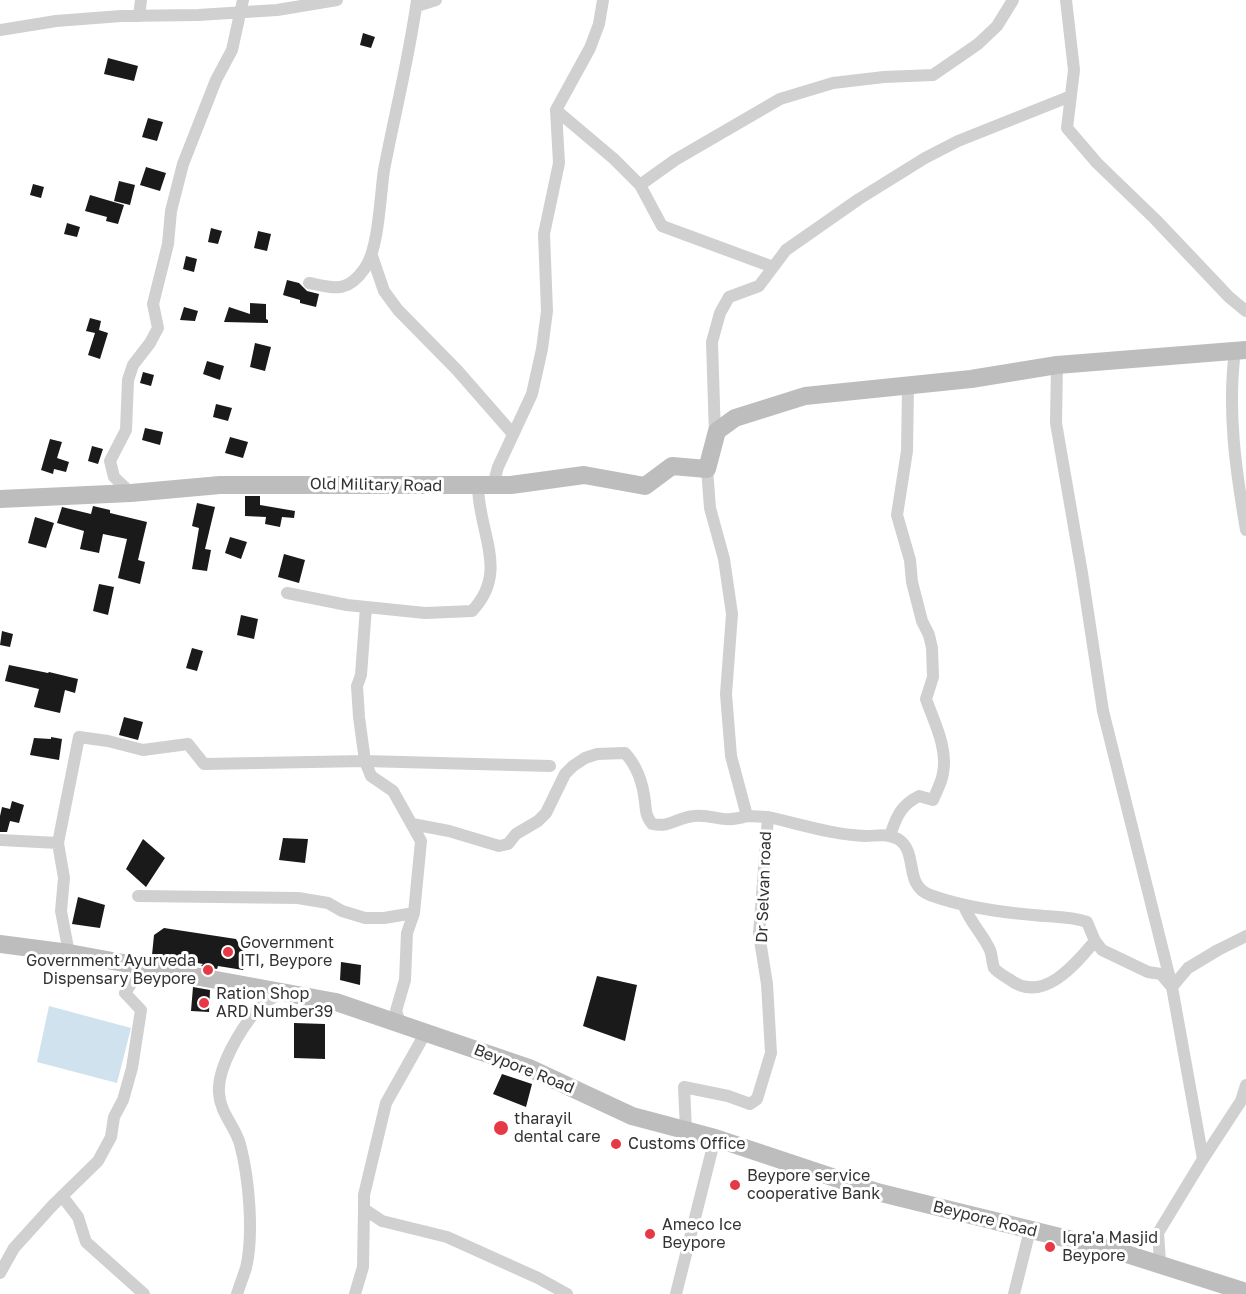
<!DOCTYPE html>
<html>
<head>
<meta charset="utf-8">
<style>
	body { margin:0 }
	canvas { display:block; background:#fff }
</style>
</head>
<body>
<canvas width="1246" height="1294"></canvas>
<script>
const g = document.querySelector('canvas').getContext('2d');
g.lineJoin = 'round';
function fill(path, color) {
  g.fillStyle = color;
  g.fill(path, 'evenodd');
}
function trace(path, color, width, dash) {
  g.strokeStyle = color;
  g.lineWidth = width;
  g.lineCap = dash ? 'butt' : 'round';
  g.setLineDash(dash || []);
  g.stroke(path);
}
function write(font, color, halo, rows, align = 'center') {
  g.font = font + ' "Golos Text",sans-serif';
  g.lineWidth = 6;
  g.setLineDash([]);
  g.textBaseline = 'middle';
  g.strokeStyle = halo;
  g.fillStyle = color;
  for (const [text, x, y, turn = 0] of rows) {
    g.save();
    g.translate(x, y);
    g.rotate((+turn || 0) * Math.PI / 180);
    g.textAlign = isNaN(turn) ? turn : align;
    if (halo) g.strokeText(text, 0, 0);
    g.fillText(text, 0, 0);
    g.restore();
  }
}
fill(new Path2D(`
	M49 1006 131 1028 117 1083 37 1062Z`), '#cfe2ee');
fill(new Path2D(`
	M363 33 375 37 371 48 360 45Z
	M108 58 138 66 134 81 104 74Z
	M148 118 163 122 157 141 142 137Z
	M146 167 166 173 160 191 140 185Z
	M119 181 135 185 130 205 114 201Z
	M33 184 44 187 41 198 30 195Z
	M90 195 124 205 118 224 106 221 107 217 85 211Z
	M67 223 80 227 77 237 64 234Z
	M211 228 222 231 218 244 208 242Z
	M258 231 271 234 267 251 254 248Z
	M186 256 197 259 194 272 183 269Z
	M287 280 299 283 307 291 319 294 316 307 300 303V300L283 295Z
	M250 303 266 304V319L268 320V323L224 322 229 307 250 314Z
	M184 307 198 311 195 321 180 320Z
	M90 318 101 321 99 330 108 333 100 359 88 355 95 333 86 331Z
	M255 343 271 347 265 371 250 367Z
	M207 361 224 366 220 380 203 374Z
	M143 372 154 375 151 386 140 383Z
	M216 404 232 408 228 421 213 417Z
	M145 428 163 432 160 445 142 440Z
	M230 437 248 442 243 458 225 453Z
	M50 439 62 442 57 458 69 462 66 472 54 469 53 474 41 470Z
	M92 446 103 449 98 464 88 461Z
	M245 496H260V505L295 511 294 518 282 517 280 527 265 524 266 517 245 516Z
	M197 503 215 507 205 549 211 550 207 571 192 569 199 528 192 526Z
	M93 506 110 510V513L147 522 138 560 145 562 140 584 118 578 127 539 103 534 99 553 80 549 84 531 57 523 62 507 91 514Z
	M35 517 54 523 46 548 28 543Z
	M230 537 247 542 241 559 225 553Z
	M284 554 305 560 299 583 278 577Z
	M99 584 114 587 108 615 93 611Z
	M241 615 258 619 254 639 237 635Z
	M2 631 13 634 10 647 0 645Z
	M192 648 203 651 197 671 186 668Z
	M9 665 48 673 49 672 78 679 75 693 65 690 60 713 34 707 39 689 5 681Z
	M124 717 143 722 138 740 119 735Z
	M51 737 62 739 59 760 30 755 34 738 51 739Z
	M12 801 24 805 19 823 10 821 7 832H0V816L2 807 10 809Z
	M283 838 308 839 305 863 279 860Z
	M143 839 165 858 146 887 126 869Z
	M78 897 105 905 100 928 72 924Z
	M164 928 236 939 247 958 243 970 218 966 217 969 201 966 203 964 152 955 154 935Z
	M341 962 361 965 360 985 340 980Z
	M597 976 637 985 625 1041 583 1026Z
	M193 987 210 990 209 1012 191 1011Z
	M294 1023 325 1024V1059L294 1058Z
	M502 1074 532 1084 526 1107 493 1094Z`), '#1a1a1a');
trace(new Path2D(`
	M603 0 599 24 590 48 556 110 614 159 640 185 662 226 773 267
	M1066 0 1074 70 1067 128 1097 163 1155 219 1229 297 1246 311
	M417 6 436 0
	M139 16 141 0
	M0 30 56 21 121 16 198 15 277 10 337 0
	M640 185 675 160 780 99 833 83 884 77 933 75 978 44 997 26 1013 0
	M372 256 384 291 398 310 457 370 513 434
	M309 283C334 288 347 294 365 268 379 248 380 196 384 170 395 113 409 58 417 0
	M1235 351C1227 411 1236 471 1246 530
	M1057 365 1056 423 1082 573 1103 711 1172 987 1203 1159
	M715 436 712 342 720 313 729 297 759 286 786 250 859 199 925 158 958 141 1071 96
	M493 485 498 467 532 394 542 349 547 311 544 234 559 163 556 110
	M131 493 114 477 110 461 126 430 128 380 133 365 150 343 158 328 153 304 168 244 171 211 183 164 216 80 232 50 243 0
	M287 593 347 605 425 613 472 611C510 571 478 533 478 485
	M366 607 361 675 357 686 359 717 365 761 371 776 393 791 421 841 414 913 407 933 405 980 396 1011 400 1022 406 1024
	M768 817C800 824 833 835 866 836 877 836 887 833 898 839 919 852 903 885 930 895 963 907 998 912 1033 915 1051 917 1070 916 1087 922L1095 941 1102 950 1148 972 1161 974 1172 987 1188 968 1218 950 1246 936
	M412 824 449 831 499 846 508 844 516 834 538 821 546 813 565 774 573 766 585 758 597 754 625 753C638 767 643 784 645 802 646 812 646 816 652 824 670 828 678 817 694 816 716 814 722 824 747 816
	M890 836C896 817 901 805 919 796L933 800C936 792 942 782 943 773 948 748 934 722 926 699L933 677 932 648 929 635 922 621 912 582 910 560 897 515 907 451 908 386
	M0 840 58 843 64 878 61 911 69 953
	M58 843 79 737 108 741 143 750 188 744 204 764 365 761 550 766
	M138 896 298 898 328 903 342 911 365 918H384L414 913
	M964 906C971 924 983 934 990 950 992 955 992 962 994 968 997 972 1004 976 1009 979 1042 1005 1075 965 1095 941
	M426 1032 386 1103 364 1195V1209L382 1221 447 1237 538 1278 567 1294
	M686 1130 684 1087 728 1096 750 1104 757 1099 771 1053 767 984 759 934 768 817 747 816 731 756 726 694 732 614 724 559 710 508 707 469
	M62 1196 78 1217 86 1242 144 1294
	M1167 1266 1160 1262 1158 1233 1203 1159 1241 1101 1246 1085
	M0 1273 14 1248 53 1205 98 1161 111 1137 114 1117 123 1100 132 1068 141 1010 125 993 142 967
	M237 1294C240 1285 243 1277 246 1268 254 1234 249 1178 240 1144 235 1126 220 1113 219 1093 217 1068 240 1030 256 1011 262 1003 274 997 282 992
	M355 1294 363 1267 364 1209
	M676 1294 715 1138
	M1014 1294 1030 1230`), '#d0d0d0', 12);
trace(new Path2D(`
	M0 499 131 493 220 485H511L584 475 645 486 672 466 707 469 717 431 735 418 805 396 971 379 1057 365 1246 350
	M0 944 69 953 336 1002 529 1068 632 1116 715 1138 877 1192 1117 1251 1246 1292`), '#bdbdbd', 18);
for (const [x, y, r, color] of [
	[228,952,6,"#e63946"],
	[208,970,6,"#e63946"],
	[204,1003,6,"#e63946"],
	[501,1128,8,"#e63946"],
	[616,1144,6,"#e63946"],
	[735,1185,6,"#e63946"],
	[650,1234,6,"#e63946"],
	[1050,1247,6,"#e63946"]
]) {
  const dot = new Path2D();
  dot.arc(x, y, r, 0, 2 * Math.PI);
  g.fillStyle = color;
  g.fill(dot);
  trace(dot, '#fff', 2);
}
write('16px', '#333', '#fff', [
	["Old Military Road",376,485,1],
	["Dr Selvan road",764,887,-88],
	["Beypore Road",524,1069,22],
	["Beypore Road",985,1219,14]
]);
write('16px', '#333', '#fff', [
	["Government",240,943],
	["ITI, Beypore",240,961],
	["Government Ayurveda",196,961,"right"],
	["Dispensary Beypore",196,979,"right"],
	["Ration Shop",216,994],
	["ARD Number39",216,1012],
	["tharayil",514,1119],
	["dental care",514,1137],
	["Customs Office",628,1144],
	["Beypore service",747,1176],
	["cooperative Bank",747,1194],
	["Ameco Ice",662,1225],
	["Beypore",662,1243],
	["Iqra'a Masjid",1062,1238],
	["Beypore",1062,1256]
], 'left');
</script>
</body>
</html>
